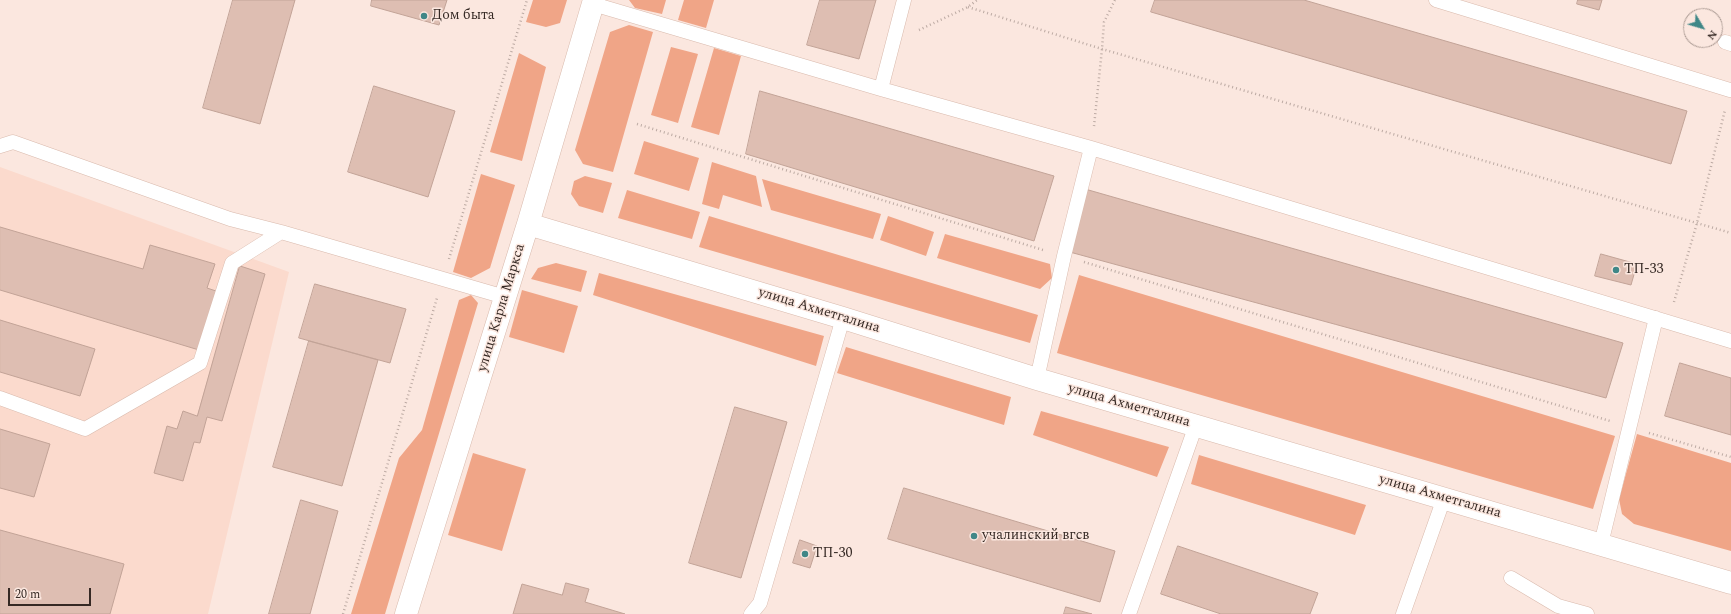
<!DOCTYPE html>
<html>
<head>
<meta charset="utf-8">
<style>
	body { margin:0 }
	#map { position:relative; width:1731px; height:614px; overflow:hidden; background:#fbe7df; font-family:Spectral,serif }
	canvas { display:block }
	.north { position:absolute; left:1683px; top:8px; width:40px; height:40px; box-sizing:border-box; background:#fbe7df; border:1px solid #ac9b94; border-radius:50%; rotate:128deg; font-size:11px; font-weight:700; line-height:16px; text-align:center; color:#352924 }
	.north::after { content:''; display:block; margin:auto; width:14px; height:18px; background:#3f8787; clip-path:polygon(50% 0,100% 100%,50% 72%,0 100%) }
	.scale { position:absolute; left:8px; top:588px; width:83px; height:18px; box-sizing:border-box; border:2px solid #352924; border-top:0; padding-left:5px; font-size:12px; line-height:14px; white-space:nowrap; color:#352924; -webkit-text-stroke:3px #fbe7df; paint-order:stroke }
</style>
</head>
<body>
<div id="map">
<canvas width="1731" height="614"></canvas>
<div class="north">N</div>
<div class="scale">20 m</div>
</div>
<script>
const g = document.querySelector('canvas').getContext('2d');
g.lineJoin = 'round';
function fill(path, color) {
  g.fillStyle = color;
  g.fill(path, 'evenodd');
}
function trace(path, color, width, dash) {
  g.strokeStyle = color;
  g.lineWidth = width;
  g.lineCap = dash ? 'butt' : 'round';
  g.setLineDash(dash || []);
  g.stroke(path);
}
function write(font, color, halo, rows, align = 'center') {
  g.font = font + ' Spectral,serif';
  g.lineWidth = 3;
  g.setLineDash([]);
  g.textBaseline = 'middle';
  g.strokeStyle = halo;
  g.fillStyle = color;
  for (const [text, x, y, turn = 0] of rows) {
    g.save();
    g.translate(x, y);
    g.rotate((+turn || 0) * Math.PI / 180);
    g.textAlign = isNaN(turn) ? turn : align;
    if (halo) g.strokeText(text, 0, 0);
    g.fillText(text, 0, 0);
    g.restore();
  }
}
fill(new Path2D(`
	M0 167 289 272 208 614H0Z`), '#fbdacd');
fill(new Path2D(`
	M533 0H567L560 23 546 27 526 22Z
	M629 0H666L662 14 635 8Z
	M684 0H714L706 28 678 20Z
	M629 25 653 32 613 172 583 164 575 150 610 32Z
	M671 47 698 54 678 123 651 115Z
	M714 48 741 56 719 135 691 127Z
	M519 53 546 67 522 161 490 152Z
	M644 141 699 158 689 191 634 174Z
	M712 162 756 176 762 207 723 195 719 209 702 204Z
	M481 174 515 185 490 268 471 278 453 272Z
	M585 176 612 183 603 213 579 206 571 194 574 181Z
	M762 179 881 214 873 239 771 210Z
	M627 190 700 212 692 239 618 218Z
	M709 216 1038 315 1030 343 699 247Z
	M888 216 934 232 926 256 880 240Z
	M945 234 1050 264 1052 278 1040 289 937 258Z
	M556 263 587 271 581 292 531 279 538 268Z
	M599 273 824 336 816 366 593 295Z
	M1079 275 1615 436 1593 509 1057 353Z
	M522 290 578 306 564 353 509 337Z
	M471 295 478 303 385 614H351L399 458 422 430 459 300Z
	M846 347 1011 397 1004 425 837 373Z
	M1041 411 1169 447 1157 477 1033 435Z
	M1637 434 1731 463V551L1634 524 1622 514 1619 499Z
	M473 453 526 469 502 551 448 535Z
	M1199 455 1366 505 1355 535 1191 484Z`), '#f0a587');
const building = new Path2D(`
	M233 0H295L260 124 203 108Z
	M372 0H447L439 25 371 6Z
	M820 0H876L859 59 807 45Z
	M1155 0H1304L1687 111 1671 164 1151 12Z
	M1578 0H1602L1599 10 1577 4Z
	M374 86 455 111 428 197 348 172Z
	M760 91 1054 176 1034 241 746 154Z
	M1085 189 1623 343 1606 398 1066 251Z
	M0 227 143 269 150 245 215 264 207 288 216 291 199 350 0 290Z
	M1601 254 1637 264 1631 285 1595 276Z
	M240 266 265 274 222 421 207 417 200 443 194 442 183 481 154 473 167 426 177 429 183 411 197 416Z
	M315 284 406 309 390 363 299 338Z
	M0 320 95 349 80 396 0 372Z
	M309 341 378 360 342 486 273 467Z
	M1680 363 1731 378V435L1665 416Z
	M735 407 787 422 741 578 689 563Z
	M0 429 50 444 34 497 0 488Z
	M904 488 1115 551 1100 602 888 539Z
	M301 500 338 511 310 614H269Z
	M0 530 124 564 110 614H0Z
	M800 540 817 546 810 568 793 563Z
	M1178 546 1318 593 1310 614H1221L1161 594Z
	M566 583 589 589 585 602 625 614H513L522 584 562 595Z
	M1066 607 1092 614H1064Z`);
fill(building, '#debeb2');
trace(building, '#c2a397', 1);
const service = new Path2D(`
	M1436 0 1730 90
	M593 4 881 89 1091 148 1731 341
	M1725 42 1731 44
	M881 89 904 0
	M0 146 13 142 230 219 281 232
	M1037 379 1064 256 1091 148
	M0 398 85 429 200 363 232 263 281 232 505 297
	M1601 544 1656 318
	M1511 578 1558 606 1587 614
	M751 614 760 603 843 318
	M1129 614 1196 425
	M1403 614 1444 498`);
const secondary = new Path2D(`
	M528 224 843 318 1037 379 1731 583
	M406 614 528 224 594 0`);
trace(service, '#d9baad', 15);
trace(secondary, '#d9baad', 23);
trace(new Path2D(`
	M968 7 1102 49 1731 233
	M919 30 968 7 977 0
	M637 124 1043 250
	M1094 126 1102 49 1104 22 1115 0
	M449 259 527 0
	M1084 262 1610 421
	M1674 302 1697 223 1725 110
	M1649 433 1731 457
	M343 614 437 298`), '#bcaaa3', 2.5, [1, 3]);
trace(service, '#fff', 14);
trace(secondary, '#fff', 22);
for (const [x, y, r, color] of [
	[424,16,4,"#3f8787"],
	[1616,270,4,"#3f8787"],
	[974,536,4,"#3f8787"],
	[805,554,4,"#3f8787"]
]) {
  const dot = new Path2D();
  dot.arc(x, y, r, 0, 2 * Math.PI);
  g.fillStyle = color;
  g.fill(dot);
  trace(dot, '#fbe7df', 1.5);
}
write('14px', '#352924', '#fbe7df', [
	["Дом быта",432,16],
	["ТП-33",1624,270],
	["учалинский вгсв",982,536],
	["ТП-30",813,554]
], 'left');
write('14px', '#352924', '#fbe7df', [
	["улица Карла Маркса",502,308,-73],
	["улица Ахметгалина",819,311,17],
	["улица Ахметгалина",1129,406,16],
	["улица Ахметгалина",1440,497,16]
]);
</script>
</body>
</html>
